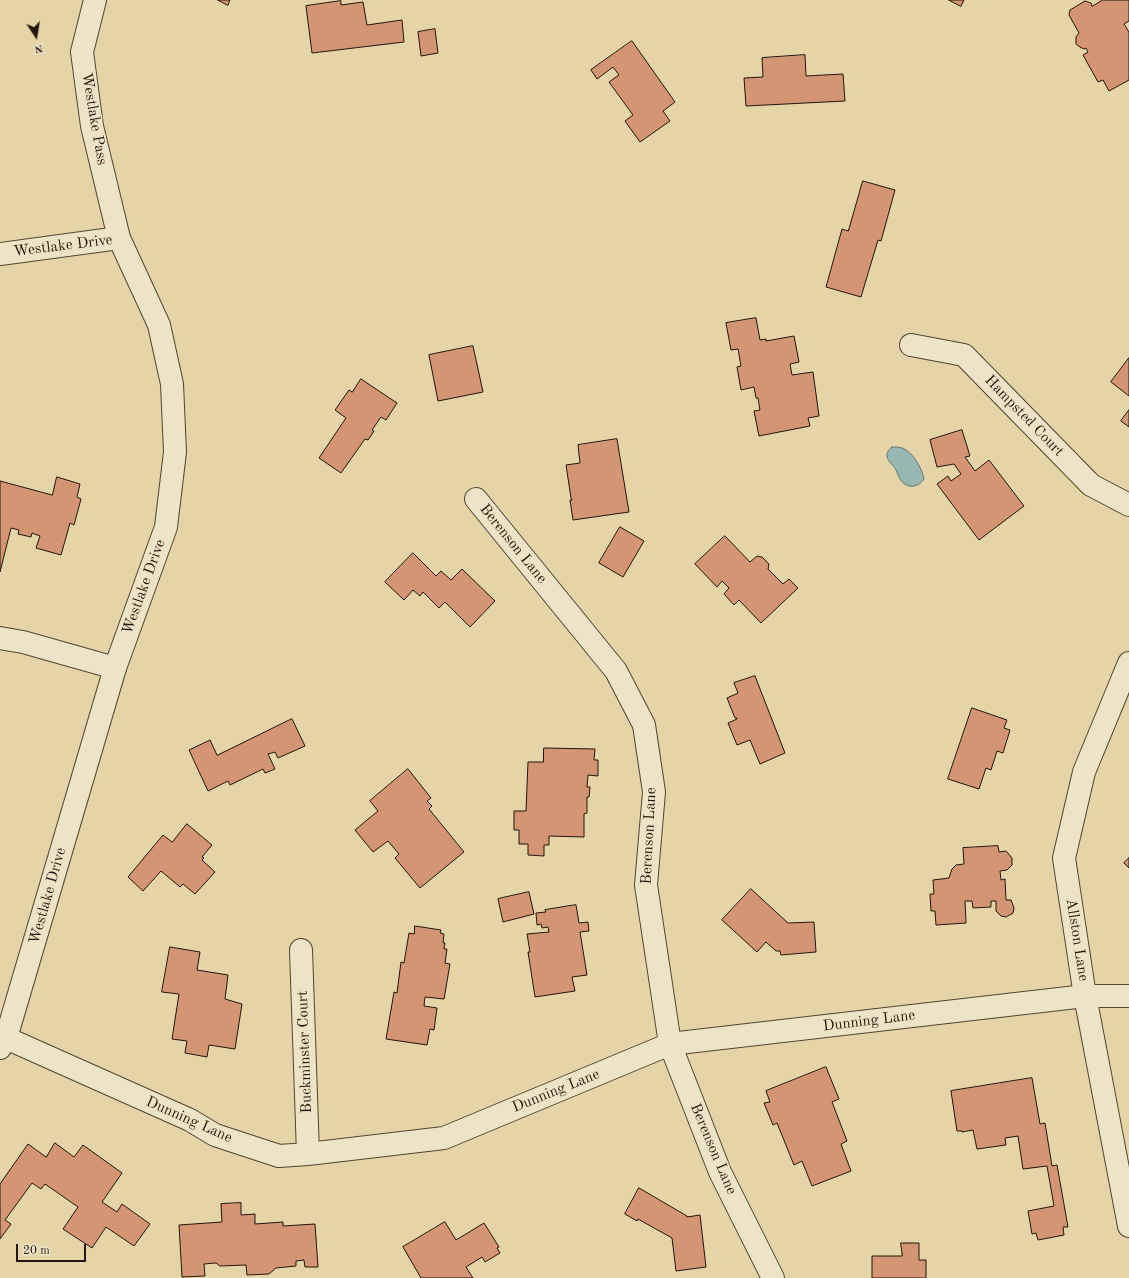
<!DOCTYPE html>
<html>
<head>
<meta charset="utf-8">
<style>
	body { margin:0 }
	#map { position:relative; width:1129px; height:1278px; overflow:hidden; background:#e4d4a8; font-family:"Old Standard TT",serif }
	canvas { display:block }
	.north { position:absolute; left:16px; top:16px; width:40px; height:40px; -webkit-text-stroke:3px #ede3c6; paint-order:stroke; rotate:168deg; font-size:11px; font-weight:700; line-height:16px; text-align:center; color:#221509 }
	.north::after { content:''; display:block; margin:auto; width:14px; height:18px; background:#221509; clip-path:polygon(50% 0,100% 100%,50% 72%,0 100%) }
	.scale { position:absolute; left:16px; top:1244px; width:70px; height:18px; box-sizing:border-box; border:2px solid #221509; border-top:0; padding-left:5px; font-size:12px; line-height:14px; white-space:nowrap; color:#221509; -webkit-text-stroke:3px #ede3c6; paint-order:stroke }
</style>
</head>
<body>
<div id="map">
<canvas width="1129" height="1278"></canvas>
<div class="north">N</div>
<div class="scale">20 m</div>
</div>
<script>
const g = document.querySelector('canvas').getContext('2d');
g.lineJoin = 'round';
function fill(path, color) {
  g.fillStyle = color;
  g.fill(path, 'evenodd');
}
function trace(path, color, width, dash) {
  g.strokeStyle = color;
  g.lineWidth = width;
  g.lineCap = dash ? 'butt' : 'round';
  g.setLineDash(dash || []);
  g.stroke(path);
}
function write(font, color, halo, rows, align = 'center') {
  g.font = font + ' "Old Standard TT",serif';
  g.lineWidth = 3.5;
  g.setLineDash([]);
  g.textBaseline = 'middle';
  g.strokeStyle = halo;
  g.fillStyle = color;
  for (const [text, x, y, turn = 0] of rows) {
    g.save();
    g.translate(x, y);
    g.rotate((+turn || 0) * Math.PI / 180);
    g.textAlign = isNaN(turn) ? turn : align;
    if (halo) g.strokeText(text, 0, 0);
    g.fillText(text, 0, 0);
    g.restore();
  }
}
const water = new Path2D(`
	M892 447C895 447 899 447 902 448 913 452 922 468 924 479 917 489 905 489 899 477 897 474 897 471 895 468 892 464 887 461 887 455 887 452 889 449 892 447Z`);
fill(water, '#98b6b2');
trace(water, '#69766e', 1);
const building = new Path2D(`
	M218 0H230L228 5Z
	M949 0H964L961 6Z
	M1103 0H1129V21L1124 24 1129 32V80L1109 91 1103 80 1098 82 1083 55 1088 52 1086 48 1084 49 1080 47 1076 44V37L1079 33 1069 15 1070 10 1085 1 1091 3 1092 6Z
	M341 1V5L363 2 367 25 402 20 404 42 312 53 306 6Z
	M435 29 438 53 421 56 418 32Z
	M632 41 675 102 663 111 670 121 640 142 625 121 633 115 609 82 619 75 613 67 597 79 591 70Z
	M805 55 806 76 843 74 845 101 746 106 744 78 763 77 762 58Z
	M863 181 895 190 881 241 878 240 861 297 826 287 842 229 848 231Z
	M756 318 760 340 766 339V341L794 336 799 362 790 364 792 375 813 372 819 416 808 418 810 426 759 436 754 411 760 410 758 398H756L754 387 741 390 737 367 741 366 738 349 731 350 726 323Z
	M473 346 483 392 438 401 429 355Z
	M1129 358V396L1111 382Z
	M361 379 397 403 386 420 381 417 372 430 374 431 368 440 365 439 341 473 319 458 346 418 335 410 349 390 352 392Z
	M1129 410V427L1121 421Z
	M962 430 970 456 965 457 975 471 989 460 1024 506 979 540 937 484 948 476 951 481 961 474 954 464 937 467 930 440Z
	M617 439 629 512 573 520 570 500H572L571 498 566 465 580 463 578 445Z
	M57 477 80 484 77 497 81 499 74 525 70 523 61 555 36 548 40 536 32 533 31 537 18 534 19 530 11 528 0 572V481L52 495Z
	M620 527 644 541 623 577 599 563Z
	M725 536 750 562 757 556 762 557 769 564 768 569 783 584 789 579 798 588 761 623 739 600 734 605 724 594 729 588 722 581 717 587 695 564Z
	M413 553 436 576 441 571 451 580 462 569 495 601 470 627 445 602 439 608 423 592 420 596 413 590 404 600 385 582Z
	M755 676 785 753 760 764 750 740 737 745 728 723 737 719V718H735L727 698 738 693 734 683Z
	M972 708 1007 720 1004 728 1010 730 1003 753 997 751 991 770 986 768 979 789 948 779Z
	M292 719 305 746 278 758 275 752 268 754 275 769 265 773 263 769 230 785 228 781 208 791 189 750 210 740 217 755Z
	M544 748 595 749 594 760H598V776L588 775 587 787H590L589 797H587V813L584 814V837L549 836V845H544V856L528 855V844H519V830H514V811H526L528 762H543Z
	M408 769 431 798 427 801 432 806 429 809 464 852 420 888 395 858 399 854 388 841 373 852 355 830 378 811 370 801Z
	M187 824 212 845 202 857 204 858 202 860 215 872 195 894 183 884 180 887 161 871 143 891 128 877 163 835 172 842Z
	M998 846 999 852 1006 851 1012 858V865L1007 870 1000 871 1001 880 1005 879 1006 900H1011L1014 908 1013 913 1006 917 1001 916 996 911V901H991V907L973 908 972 901H965L966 923 936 925 935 911H931L930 894H934L933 880 949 878 952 869 956 865 964 864 963 848Z
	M1129 858V868L1124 863Z
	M751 889 788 923 814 922 816 952 781 955 780 951H776L766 942 757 952 722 920Z
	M529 892 534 914 503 922 498 899Z
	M576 905 579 923 588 922 589 931 580 932 587 975 572 977 575 991 535 997 528 952H530L527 934 549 932 548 927 542 928 541 924 537 925 536 913 546 912 545 910Z
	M415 926 441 930 440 933 444 934 443 943H445L444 949H447L445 963 450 964 444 999 425 997 424 1006 437 1008 434 1030 430 1029 427 1045 386 1039 394 992 397 993 401 962 404 963 409 933 414 934Z
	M170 947 200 952 197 970 228 975 225 999 242 1004 235 1049 209 1045 207 1057 185 1053 187 1041 172 1039 179 994 162 992Z
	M826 1067 839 1099 832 1102 847 1141 841 1144 851 1171 812 1186 802 1161 794 1165 777 1123 773 1125 764 1103 770 1102 766 1091Z
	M1032 1078 1040 1124 1045 1123 1052 1166 1057 1165 1068 1227H1063L1064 1235 1038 1240 1036 1233 1032 1234 1028 1211 1054 1206 1047 1166 1023 1169 1018 1136 1005 1138 1006 1145 977 1149 973 1130 962 1132V1131H957L951 1091Z
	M55 1143 74 1157 83 1145 122 1173 102 1202 117 1212 122 1204 150 1224 134 1246 106 1227 92 1248 63 1229 78 1207 45 1184 41 1189 32 1183 5 1220 11 1224 0 1239V1184L28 1144 46 1157Z
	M639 1188 687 1216V1217L700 1215 706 1267 676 1271 672 1238 638 1219 637 1221 625 1214Z
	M241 1203V1215L255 1214V1224L283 1222V1226L315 1224 318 1267H305L304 1260 296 1261V1266L276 1268 269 1274 247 1275 246 1265 220 1266 216 1263 204 1264 205 1276 182 1277 179 1225 222 1222 221 1204Z
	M445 1222 456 1240 484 1223 499 1247 497 1248 500 1253 485 1262 482 1257 466 1267 473 1278H421L403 1247Z
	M901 1243H919V1260H926V1278H872V1256H902Z`);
fill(building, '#d49575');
trace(building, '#221509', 1);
const minor = new Path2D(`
	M0 254 119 238
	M911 345 964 355 1091 485 1129 505
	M476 499 616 671 644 725 654 792 646 885 670 1044 720 1172 773 1278
	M0 638 23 642 115 668
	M1129 663 1084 772 1064 858 1085 996 1129 1226
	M301 950 308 1154
	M6 1038 190 1120 215 1135 279 1156 308 1154 444 1138 670 1044 1085 996H1129`);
const tertiary = new Path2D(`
	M0 1048 6 1038 115 668 166 527 175 452 172 384 159 325 119 238 92 126 82 52 95 0`);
trace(minor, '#524531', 24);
trace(tertiary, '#524531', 24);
trace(minor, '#ede3c6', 22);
trace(tertiary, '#ede3c6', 22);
write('15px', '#221509', '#ede3c6', [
	["Westlake Pass",94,119,80],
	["Westlake Drive",63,246,-7],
	["Hampsted Court",1024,416,46],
	["Berenson Lane",513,544,51],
	["Westlake Drive",144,587,-70],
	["Berenson Lane",649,836,-87],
	["Westlake Drive",48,896,-74],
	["Allston Lane",1077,940,81],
	["Dunning Lane",869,1021,-7],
	["Buckminster Court",305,1052,-92],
	["Dunning Lane",556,1091,-22],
	["Dunning Lane",189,1120,24],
	["Berenson Lane",713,1149,67]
]);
</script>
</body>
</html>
